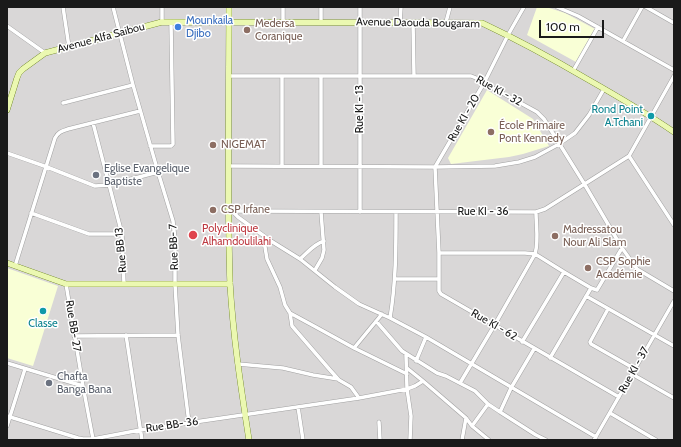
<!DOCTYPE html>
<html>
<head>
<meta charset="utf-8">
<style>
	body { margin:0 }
	#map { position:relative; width:681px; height:447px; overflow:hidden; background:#eceae0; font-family:Cabin,sans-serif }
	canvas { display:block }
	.frame { position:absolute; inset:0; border:8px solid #1a1a1a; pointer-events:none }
	.scale { position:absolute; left:539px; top:20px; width:65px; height:18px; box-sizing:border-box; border:2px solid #1a1a1a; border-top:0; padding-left:5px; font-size:12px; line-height:14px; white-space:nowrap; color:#1a1a1a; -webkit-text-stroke:3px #fff; paint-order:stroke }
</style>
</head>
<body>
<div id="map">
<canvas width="681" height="447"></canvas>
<div class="frame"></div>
<div class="scale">100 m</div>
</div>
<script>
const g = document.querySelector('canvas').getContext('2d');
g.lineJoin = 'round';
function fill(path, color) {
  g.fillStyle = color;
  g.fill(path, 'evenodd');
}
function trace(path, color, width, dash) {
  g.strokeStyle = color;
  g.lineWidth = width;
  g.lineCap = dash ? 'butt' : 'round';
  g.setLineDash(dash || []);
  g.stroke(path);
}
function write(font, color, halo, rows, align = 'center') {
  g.font = font + ' Cabin,sans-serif';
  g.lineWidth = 3;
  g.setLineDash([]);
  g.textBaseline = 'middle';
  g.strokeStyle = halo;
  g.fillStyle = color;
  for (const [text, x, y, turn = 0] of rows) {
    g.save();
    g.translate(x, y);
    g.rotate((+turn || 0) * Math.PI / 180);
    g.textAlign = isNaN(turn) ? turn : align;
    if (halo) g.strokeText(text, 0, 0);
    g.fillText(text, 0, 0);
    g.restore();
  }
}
fill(new Path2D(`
	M7 7H674V440H7Z`), '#d9d7d7');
fill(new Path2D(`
	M537 7H546L565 13 595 29 576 62 527 35Z
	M487 90 533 119 549 146 523 154 509 157 451 164 448 158Z
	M7 268 58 286 33 366 7 358Z`), '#f9ffd6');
const street = new Path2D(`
	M63 7 69 47
	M113 7 133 85 158 172 173 221 175 240V284L178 335 189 423
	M283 7V22
	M321 7V22
	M524 7 508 35 484 83 435 167 439 253V291L441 294 619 397
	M557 7 578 16 674 70
	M646 7 674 23
	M162 22V7
	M400 22 401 7
	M413 22 414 76
	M446 22 450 7
	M7 26 45 53
	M623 41 642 7
	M573 71 598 27
	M229 76H471L476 78 484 83 537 112 544 119 585 185 622 248 637 269 674 291
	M282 76V166
	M321 76V166
	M63 103 133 85
	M93 123 122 234 124 284
	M150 146H171L173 144 171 22
	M7 153 47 167 95 186 109 185 158 172
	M629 156 674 225
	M229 166 435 167 495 166 519 162 535 157 559 144 575 133 589 115 604 89
	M229 211 536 212 545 209 629 156 674 76
	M232 211 238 217 271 241 300 259 335 287 359 304 390 318 426 337 596 437
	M360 212V7
	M31 213 89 234H122
	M263 235 267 259 280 287 285 305 290 313 292 326 330 370 339 380 351 387 359 398
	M439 253H525L535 254 540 257 564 272 591 288 597 290 622 248
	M300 259C308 252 314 244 324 241
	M15 266 55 138C58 132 62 131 68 129L140 111
	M315 270 322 258 324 250 321 212
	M395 279H439
	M66 284 83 386 93 439
	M586 296 674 346
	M608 309 590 342 591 344 635 369
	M290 313 314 326 354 348 407 374
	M390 318C396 283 396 247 396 212
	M376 321 402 351 437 373 446 376 475 391 488 404
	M126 335 142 440
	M74 336 178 335
	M522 342 564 272
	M354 348 382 314
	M534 349 511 388 500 412 536 435 546 440
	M406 355 407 389 411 416 410 440
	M550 358 591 288
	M416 361 426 337
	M7 363 83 386
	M238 364 283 368 313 375 338 379
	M407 368 423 381 466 418 472 426 489 440
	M632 374 674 398
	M460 383 494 326 535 254C539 241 536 226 536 212
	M298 407 303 440
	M610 413 656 440
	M7 416 78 438 83 439H93L140 430 359 398 407 389 415 386 423 381
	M379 422 380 440
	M7 426 25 369
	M472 426 488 404 500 412
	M462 440 466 418
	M594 440 674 301`);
const secondary = new Path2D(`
	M229 7C229 99 227 191 230 283 233 336 241 388 249 440
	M7 110 17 78 19 73 23 69 45 53 162 22 482 23C518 40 553 59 587 79 617 96 646 113 674 132
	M7 263 66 284H230`);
trace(street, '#a1a1a1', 4.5);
trace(secondary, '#546e05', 6);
trace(street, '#fff', 3.5);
trace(secondary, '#ebf8b1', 5.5);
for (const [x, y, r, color] of [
	[178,27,4,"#3f7fe0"],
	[247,30,4,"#8d6e63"],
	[651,116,4,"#0f9aa8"],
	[491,132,4,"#8d6e63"],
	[213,145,4,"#8d6e63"],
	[96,175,4,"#6b7280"],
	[213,210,4,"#8d6e63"],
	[193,235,5,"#e0444e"],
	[555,236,4,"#8d6e63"],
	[588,268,4,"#8d6e63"],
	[43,311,4,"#0f9aa8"],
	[49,383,4,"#6b7280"]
]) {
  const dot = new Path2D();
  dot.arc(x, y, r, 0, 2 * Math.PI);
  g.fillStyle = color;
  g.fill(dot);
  trace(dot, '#fff', 1.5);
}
write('11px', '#366cbe', '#fff', [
	["Mounkaila",186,21],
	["Djibo",186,34]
], 'left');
write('11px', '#1a1a1a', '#fff', [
	["Avenue Daouda Bougaram",418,23,1],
	["Avenue Alfa Saibou",101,38,-15],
	["Rue KI - 32",499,91,29],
	["Rue KI - 13",360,109,-90],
	["Rue KI - 20",464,118,-60],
	["Rue KI - 36",483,212],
	["Rue BB- 7",174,247,-92],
	["Rue BB 13",121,250,-95],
	["Rue KI - 62",494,325,30],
	["Rue BB- 27",73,326,81],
	["Rue KI - 37",634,370,-61],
	["Rue BB- 36",172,425,-8]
]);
write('11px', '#785e54', '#fff', [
	["Medersa",255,24],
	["Coranique",255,37],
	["École Primaire",499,126],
	["Pont Kennedy",499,139],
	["NIGEMAT",221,145],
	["CSP Irfane",221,210],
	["Madressatou",563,230],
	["Nour Ali Slam",563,243],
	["CSP Sophie",596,262],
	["Académie",596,275]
], 'left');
write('11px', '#0d838f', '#fff', [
	["Rond Point",643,110],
	["A.Tchani",643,123],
	["Classe",43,324,"center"]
], 'right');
write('11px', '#5b616d', '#fff', [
	["Eglise Evangelique",104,169],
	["Baptiste",104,182],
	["Chafta",57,377],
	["Banga Bana",57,390]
], 'left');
write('11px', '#be3a42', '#fff', [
	["Polyclinique",202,229],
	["Alhamdoulilahi",202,242]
], 'left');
</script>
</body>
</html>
